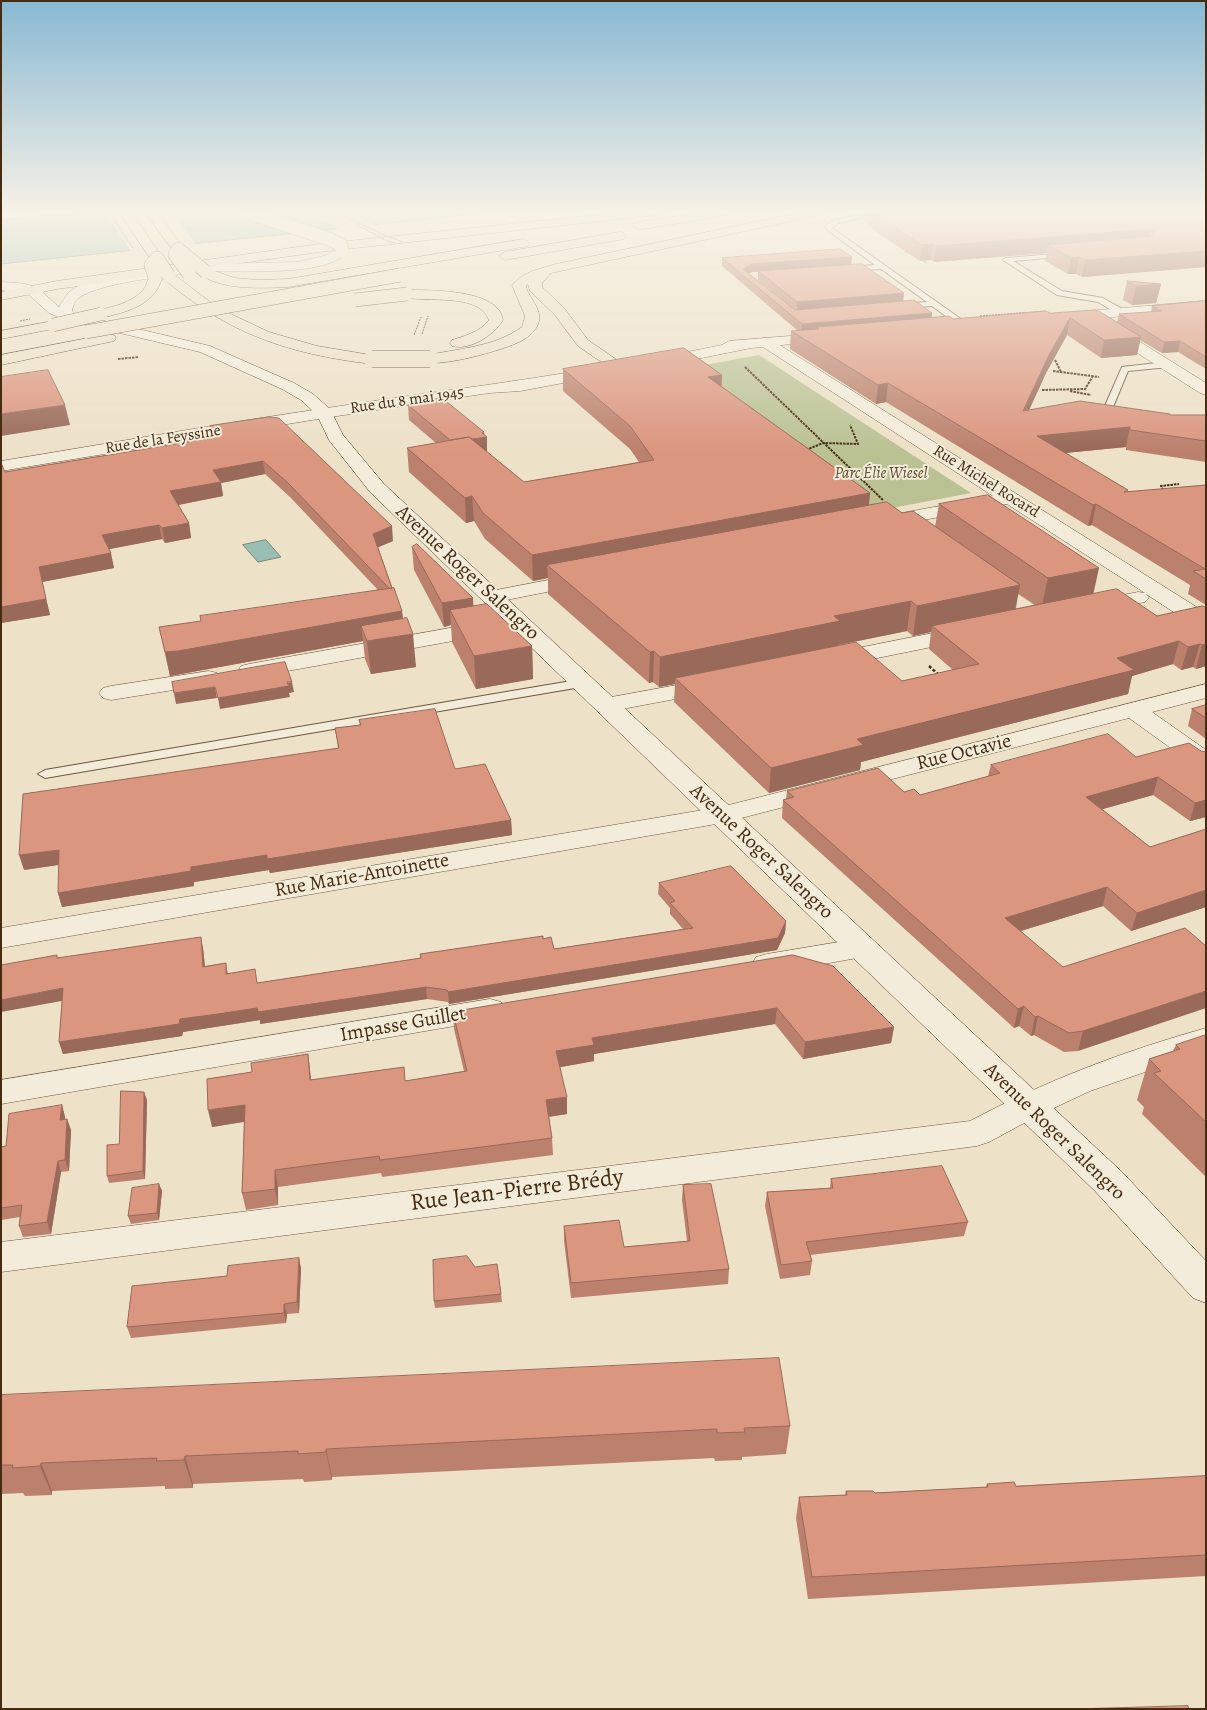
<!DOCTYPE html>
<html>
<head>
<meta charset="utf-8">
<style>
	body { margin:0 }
	#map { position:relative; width:1207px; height:1710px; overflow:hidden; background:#ede1c8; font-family:Alegreya,serif }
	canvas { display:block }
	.frame { position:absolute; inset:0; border:2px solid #462b11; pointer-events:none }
</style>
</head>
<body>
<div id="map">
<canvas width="1207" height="1710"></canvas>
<div class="frame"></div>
</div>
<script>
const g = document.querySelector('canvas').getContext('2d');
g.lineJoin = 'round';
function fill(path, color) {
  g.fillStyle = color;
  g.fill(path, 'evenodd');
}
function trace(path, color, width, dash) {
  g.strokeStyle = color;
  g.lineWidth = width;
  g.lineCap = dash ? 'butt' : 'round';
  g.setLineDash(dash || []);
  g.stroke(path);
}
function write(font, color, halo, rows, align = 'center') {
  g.font = font + ' Alegreya,serif';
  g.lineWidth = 4;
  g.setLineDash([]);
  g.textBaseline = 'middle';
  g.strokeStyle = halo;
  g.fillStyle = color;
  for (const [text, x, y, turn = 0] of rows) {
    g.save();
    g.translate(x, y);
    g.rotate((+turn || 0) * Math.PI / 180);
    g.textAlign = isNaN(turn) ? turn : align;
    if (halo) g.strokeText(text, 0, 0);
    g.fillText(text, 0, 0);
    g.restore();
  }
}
fill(new Path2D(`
	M759 355 971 493 876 511 683 369Z`), '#bac294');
const water = new Path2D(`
	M84 212H495L1 264V220Z
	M266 540 281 557 258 562 243 545Z`);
fill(water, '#99beb4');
trace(water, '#788373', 1);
fill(new Path2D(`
	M105 212H172L197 246 132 253Z
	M300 212H346L367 220 377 227 341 231 331 224Z`), '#ede1c8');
const service = new Path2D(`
	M874 212H888L838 223 832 228 968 324V328H962L932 306 897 308 896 306 900 304 927 302 881 269 844 271V267H847L875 265 827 230 825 226 834 220Z
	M1067 253 1069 254V256L1013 261 1062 291 1103 298 1124 310V314H1118L1098 302 1057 295 1003 260 1006 258Z
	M1166 362 1170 365 1169 367 1128 371 1113 407 1118 411 1126 412V416C1117 418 1109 415 1104 408L1122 367Z
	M583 679 587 680 589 683 587 686 45 778 38 774 45 770Z`);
const minor = new Path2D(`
	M1 282C13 283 31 282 40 291L33 295 1 290Z
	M1108 324 1113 325 1206 383V395L1200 393 1103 331 1101 328 1103 325Z
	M765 338 770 339 1206 613V629L1198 628 1146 594 1149 598 1145 602 1095 613 1087 612 1084 607 1087 602 1138 592 1145 593 1007 504 882 528 875 526 872 522 875 518 993 496 760 345 758 342 760 339Z
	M585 573 592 575 595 579 592 583 491 603 484 601 480 597 484 593 491 591Z
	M489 621 497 623 500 628 497 633 249 678 241 676 238 671 241 666 249 664Z
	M968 626 976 628 979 633 976 638 833 667 825 665 822 660 825 655 833 653Z
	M209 671 217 673 221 678 217 683 111 700 103 698 99 693 103 688 111 686Z
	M710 679 718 681 722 686 718 691 606 712 598 710 594 705 598 700 606 698Z
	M1206 684V698L1152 712 1206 750V769L1197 767 1129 718 722 823 1 948V928L721 807Z
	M863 938 874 941 878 948 874 955 767 974 756 971 752 964 756 957 767 954Z
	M490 999 501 1002 506 1010 501 1018 1 1104V1080Z
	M1206 1028V1051L1090 1091 1039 1115 989 1142 977 1146 1 1272V1242L970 1121C1045 1081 1124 1051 1206 1028Z`);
const tertiary = new Path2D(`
	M342 247 348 251C328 277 251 270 220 271 192 272 98 282 79 298 75 301 73 305 72 311L77 317 75 320H65L58 311 60 305 69 292 80 285 104 278 207 264 298 262 327 255Z
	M1206 301V309L1066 321 1061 320 1059 317 1061 314 1066 313Z
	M828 333 833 334 835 337 833 340 751 348 657 367 652 365 649 362 652 359 722 345 729 341Z
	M600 367 606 369 608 372 606 375 520 391 489 393 324 418 1 471V461C112 443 223 423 334 407 423 393 512 383 600 367Z`);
const secondary = new Path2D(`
	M33 287 38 288 59 307 75 314 210 346 294 383 313 394 330 409 343 435 384 484 1121 1171 1206 1261V1303L1193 1298 1095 1191 370 492 329 440 317 415 301 400 282 389 200 352 65 320 49 313 28 294 26 291Z`);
const trunk = new Path2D(`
	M625 212H664L658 215 319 252 172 273 218 308 269 332 317 346 377 356 380 359 377 362 372 364C289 354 228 334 164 279L162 276 164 274 158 275 162 278C154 306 126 312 101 318L96 317 94 314 96 311C112 307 132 303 143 290 147 286 147 280 150 276L57 289 1 300V292L57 281 319 244Z
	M705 212H734L728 215 638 230 632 226 638 222Z
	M802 212H826L820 215 551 273 542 283V287L564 308 588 340 617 360 620 363 617 366H607L578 346 554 314 530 291 528 284 526 286 527 290C531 299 542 311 539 321 537 330 529 337 521 341 504 350 443 367 425 362L422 359 425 356C458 348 493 348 522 327L525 316 512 285 522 276 532 271 556 264Z
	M620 232 624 233 626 236 624 239 505 260 499 256 505 252Z
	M524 239 530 243 528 246 288 287C266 288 215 291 199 272L206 268 235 278 257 280 288 279Z
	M407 290C431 290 482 290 498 309 501 312 502 316 503 320 494 335 470 351 452 346L450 343 452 340C465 336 480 332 489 320 479 292 425 303 402 297L400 294Z
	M53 321 58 322 60 325 58 328 1 339V331Z
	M109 334 114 335 116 338 114 341 1 365V355Z`);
const motorway = new Path2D(`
	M119 212H131L163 258 162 261H152Z
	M145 212H157L184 249 182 252H174Z`);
trace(service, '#70583f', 2);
trace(minor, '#70583f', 1);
trace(tertiary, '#70583f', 1);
trace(secondary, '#462b11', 1);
trace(trunk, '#462b11', 1);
trace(motorway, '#462b11', 1);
trace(new Path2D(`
	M908 251H905L927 263
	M980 316 1046 311
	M422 334 428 316
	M414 335 421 317`), '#462b11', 1, [2, 1]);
trace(new Path2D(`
	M118 359 139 357
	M1055 360 1061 372
	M745 367 883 500
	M1053 371 1099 377
	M1042 390 1085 389 1093 376
	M1070 391 1091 395
	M806 450 823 443 858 444 850 425
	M1163 490 1161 486 1179 484`), '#462b11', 2, [2.5, 1]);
trace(new Path2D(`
	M929 666 939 675`), '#462b11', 2.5, [3, 2]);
fill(service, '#f3ecdb');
fill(minor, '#f3ecdb');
fill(tertiary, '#f3ecdb');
fill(secondary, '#f3ecdb');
fill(trunk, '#ede1c8');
fill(motorway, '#ede1c8');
const tertiaryBridge = new Path2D(`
	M246 212 329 239 341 245 342 251`);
const trunkBridgeFar1 = new Path2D(`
	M189 274 175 255 178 249 206 272
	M155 278 151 265 157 258 169 276
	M355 300 407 294
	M53 325 101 314
	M86 332 400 275`);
const trunkBridge = new Path2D(`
	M372 359H430`);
trace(tertiaryBridge, '#70583f', 14, []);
trace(trunkBridgeFar1, '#462b11', 14, []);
trace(trunkBridge, '#462b11', 18, []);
trace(new Path2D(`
	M109 212 133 248
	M336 212 386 236 403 242
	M356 224 387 241 395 243
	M20 321 30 319`), '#462b11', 1, [2, 1]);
trace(tertiaryBridge, '#f3ecdb', 13);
trace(trunkBridgeFar1, '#ede1c8', 13);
trace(trunkBridge, '#ede1c8', 17);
fill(new Path2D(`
	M865 212H1206V267L1082 277 1076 274H1068L1045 261 1047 253 934 262 931 260 920 261 872 229 873 227 864 221Z
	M852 257 851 265 904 293 903 301 932 313V317L953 319 1050 313 1117 322 1119 314 1151 312 1152 306 1206 301V369L1178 352 1162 353 1140 340 1137 355 1101 358 1067 335 1046 373 1029 410 1170 415H1206V462L1126 450V447L1065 453 1127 492 1206 485V605L1188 594 1190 585 1092 525 1088 526 886 402 876 404 790 349 791 331H798L722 266V258ZM752 272H758V280L795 310 749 274Z
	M1127 281 1161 284 1156 303 1132 305 1123 300Z
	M563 369 722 375 721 386 870 493 869 506 902 513 935 527 939 504 1093 593 1157 616 1202 606 1206 666 1196 669 1193 667 1181 670 1173 664 1132 676 1128 694 861 762 860 770 769 793 674 702 675 684 659 687 653 682 649 683 548 594V578L533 581 485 539 474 521 466 523 409 472 407 448 436 443 409 420 408 405 484 435 487 452 524 482 639 462 630 449 563 391ZM1018 594 1035 605 1016 609ZM907 631 913 636 931 632 929 649 953 670 902 681 838 645Z
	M210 426 393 541 378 547 403 618 416 667 371 674 365 659 363 641 170 676 159 627 201 621 378 590 290 497 265 474 221 483 223 496 178 505 189 523 191 538 165 543 162 539 109 549 114 568 42 582 50 615 1 623V463L5 472 211 438Z
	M412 547 473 598V606L532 646 533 679 476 689 452 642 451 625 444 627 414 570Z
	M1206 705V739L1188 726 1192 709Z
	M359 720 455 769 511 820 512 835 270 873 269 870 194 882V886L62 907 58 893 59 865 24 870 338 748 335 728 360 725Z
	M1201 751 1206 817 1190 821 1153 795 1102 809 1150 847 1206 829V907L1131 931 1103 906 1020 931 1063 967 1185 928 1078 1051 1064 1052 1034 1035 1031 1036 1019 1026 1014 1028 782 818 783 800 786 799 787 791 904 792 920 795 988 776 991 765 1136 757Z
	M659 883 786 921 785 933 777 950 449 1004 448 1002 427 999 260 1024V1020L221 1026 183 1032 182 1036 63 1054 59 1042 62 1001 57 958 203 948 205 966 226 963 228 974 258 983 420 958V954L543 939 554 949 683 929 670 914V908L658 894Z
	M793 955 894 1027 891 1043 803 1059 775 1024 594 1054V1061L560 1067 567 1114 549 1117 552 1138 553 1155 382 1177 381 1173 278 1187V1205L246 1210 242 1193 244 1122 212 1127 252 1072 308 1054 311 1080 406 1081 464 1071 454 1029 453 1012Z
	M1206 1035V1177L1142 1114 1144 1107 1137 1100 1149 1059 1173 1051 1176 1045Z
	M147 1100 145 1179 109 1183 107 1176 119 1144Z
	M62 1105 65 1117V1119H67L71 1130 69 1171 61 1172 51 1234 23 1237 19 1226 20 1217 1 1220V1147L6 1146Z
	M831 1179 968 1222 964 1236 810 1255 812 1261 810 1275 780 1279 765 1206 767 1192 830 1188Z
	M159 1184 162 1191 159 1220 131 1224 128 1216Z
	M683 1185 729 1269 728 1284 571 1298 564 1241V1226L624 1247 687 1241 682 1200Z
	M299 1258 301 1269 299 1313 287 1314 286 1323 131 1338 127 1327 227 1276Z
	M475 1267 501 1294 502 1302 435 1308 434 1301Z
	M1 1395 790 1426 786 1454 742 1457V1460L715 1461 714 1458 332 1477V1480L304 1482 303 1479 193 1484V1488L165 1489V1486L52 1491V1495L25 1496 23 1493 1 1494Z
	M1206 1476V1576L808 1599 796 1518 799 1497 845 1495 846 1491 875 1493 986 1487 987 1484 1016 1486Z`), '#bc816d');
fill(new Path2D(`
	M1151 229 1148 245H1048L1047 253 934 262 936 246Z
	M933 244 931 260 920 261 922 245Z
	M1206 251V267L1082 277 1085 260Z
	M852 257 851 265 752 272 744 276 743 269 752 264Z
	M1079 257 1076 274H1068L1071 258Z
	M1161 284 1156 303 1132 305 1136 286Z
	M904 293 903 302 797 311V302Z
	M932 313 931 322 819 329 817 327 816 332 801 333 802 324Z
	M1070 318 1067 335 1046 373 1020 430 1023 411 1049 355Z
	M1141 337 1137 355 1101 358 1104 340Z
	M1180 341 1178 352 1162 353 1164 342Z
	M722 375 721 397 708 377Z
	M888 383 886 402 876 404 878 385Z
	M65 405 70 425 1 436V414Z
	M1130 427 1126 447 1034 456 1037 436Z
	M484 432 485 437H487V452L453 443Z
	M263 461 265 474 221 483 223 496 173 506 170 491 213 470Z
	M870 493 867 518 547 565 548 578 533 581 532 555Z
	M472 496 474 521 466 523 465 498Z
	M1096 504 1092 525 1088 526 1093 505Z
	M189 523 191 538 165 543 162 528Z
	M159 525 162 539 105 550 102 535Z
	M392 526 393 541 374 549 373 534Z
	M111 553 114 568 42 582 50 615 1 623V607L39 567Z
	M1099 568 1092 600 1041 610 1048 578Z
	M1020 585 1014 615 932 626 931 632 913 636 917 606Z
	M473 598 474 621 450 610 451 625 444 627 442 603Z
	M911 601 907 631 838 645 837 651 675 678V684L659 687 660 657 834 616Z
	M402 611 405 634 361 626 363 641 170 676 165 652Z
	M413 634 416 667 371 674 367 641Z
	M1179 641 1173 664 1132 676 1128 694 861 762 860 770 769 793 771 768 857 739 1117 658Z
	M1200 644 1193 667 1181 670 1188 647Z
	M1206 644V666L1196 669 1202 645Z
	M532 646 533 679 476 689 474 656Z
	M654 651 653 682 649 683 650 652Z
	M292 682 294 692 289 693 290 697 220 709 218 698Z
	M215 687 217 698 176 704 174 693Z
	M1158 777 1153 795 1082 815 1086 797Z
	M1206 800V817L1190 821 1195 803Z
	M511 820 512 835 270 873 269 870 194 882V886L62 907 58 893 191 867 267 855Z
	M59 850 63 864 24 870 19 855Z
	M1107 887 1103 906 1001 937 1005 918Z
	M1206 890V907L1131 931 1137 913Z
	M786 921 785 933 777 950 449 1004 448 992Z
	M201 937 203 948 206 979 203 967Z
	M426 987 427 999 260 1024V1020L183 1032 182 1036 63 1054 59 1042 180 1019 257 1008Z
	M63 988 67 1000 1 1012V1000Z
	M1206 991V1008L1078 1051 1083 1031Z
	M1024 1006 1019 1026 1014 1028 1018 1009Z
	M777 1008 775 1024 594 1054V1061L556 1068V1051L592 1038Z
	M1038 1016 1034 1035 1031 1036 1035 1017Z
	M894 1027 891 1043 803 1059 805 1042Z
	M308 1054 310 1070 313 1097 310 1080Z
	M144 1092 147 1100 145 1179 143 1171Z
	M567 1097V1114L546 1117V1100Z
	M62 1105 65 1117 64 1132 60 1120Z
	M245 1105 248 1121 212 1127 208 1110Z
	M67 1119 71 1130 69 1171 65 1160Z
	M58 1161 61 1172 51 1234 47 1222Z
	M275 1170 278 1187V1205L275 1189Z
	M159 1184 162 1191 159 1220 157 1213Z
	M299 1258 301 1269 299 1313 297 1302Z
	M284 1304 287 1314 286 1323 284 1313Z
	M326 1449 332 1477V1480L326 1452Z
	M185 1456 193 1484V1488L184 1460Z
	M41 1463 52 1491V1495L40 1466Z`), '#996959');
const building = new Path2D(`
	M875 212H1206V251L1085 260 1079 257 1071 258 1048 245 1154 236 1155 232 1151 229 936 246 933 244 922 245 874 214H877Z
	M840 249 852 257 752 264 743 269 795 310 914 300 932 313 802 324 722 258Z
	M862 264 904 293 797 302 758 271Z
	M1127 281 1161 284 1136 286Z
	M1206 301V357L1180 341 1164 342 1119 314 1162 311 1152 306Z
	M1097 310 1141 337 1104 340 1070 318 1049 355 1023 411 1080 401 1170 414V415H1206V441L1130 430V427L1037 436 1128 490 1124 492 1206 485V579L1193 571 1205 569 1096 504 1093 505 888 383 878 385 791 331 819 329 817 327 949 316 953 319 1046 311 1050 313Z
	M684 348 722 375 708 377 870 493 532 555 483 513 472 496 465 498 407 448 469 437 524 482 654 460 630 426 563 369Z
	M48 370 65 405 1 414V377Z
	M442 398 484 432 482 433 487 437 472 439 469 437 450 440 408 405Z
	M269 417 279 418 392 526 373 534 392 588 390 589 288 483 263 461 213 470 221 482 170 491 189 523 162 528 159 525 102 535 111 553 39 567 46 599 1 607V463L5 472 211 438 210 426Z
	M988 495 1099 568 1048 578 939 504Z
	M887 502 902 513 913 511 1020 585 917 606 911 601 834 616 840 621 660 657 654 651 650 652 547 565Z
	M417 544 473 598 442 603 412 547Z
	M394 588 402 611 178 651 165 652 159 627 201 621 200 616Z
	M1117 589 1157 616 1202 606 1206 607V644L1202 645 1200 644 1188 647 1179 641 1117 658 1134 670 857 739 863 745 771 768 675 678 856 642 902 681 979 664 932 626Z
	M487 604 532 646 474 656 450 610Z
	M407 618 413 634 367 641 361 626Z
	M285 662 292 682H287L289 686 218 698 215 687 174 693 172 682Z
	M1206 705V718L1192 709Z
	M435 709 455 769 485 764 511 820 267 859V855L191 867V871L58 893 59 850 19 855 23 794 339 748 335 728 361 725 359 720Z
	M1108 734 1136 757 1189 743 1201 751 1206 752V800L1195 803 1158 777 1086 797 1150 847 1206 829V890L1137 913 1107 887 1005 918 1063 967 1185 928 1206 946V991L1083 1031 1069 1033 1038 1016 1035 1017 1024 1006 1018 1009 783 800 794 797 787 791 878 768 904 792 914 789 920 795 1000 773 991 765Z
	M731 866 786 921 778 938 448 992 447 990 426 987 258 1012 257 1008 218 1014 180 1019 179 1024 59 1042 63 988 1 1000V965L57 955V958L201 937 203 967 226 963V974L255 969 257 983 421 958 420 954 543 936V939L551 937 554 949 693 928 670 903 675 901 659 883Z
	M793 955 833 966 894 1027 805 1042 777 1008 592 1038 594 1045 556 1051 567 1097 546 1100 552 1138 380 1160 379 1156 275 1170V1189L242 1193 245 1105 208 1110 207 1079 252 1072 251 1063 308 1054 310 1080 404 1067 405 1081 467 1071 453 1012Z
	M1206 1035V1122L1154 1073 1161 1071 1149 1059 1180 1049 1176 1045Z
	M121 1091 144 1092 143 1171 107 1176V1145L119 1144Z
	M62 1105 60 1120 67 1119 65 1160 58 1161 47 1222 19 1226 22 1205 1 1208V1147L6 1146 9 1114Z
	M942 1166 968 1222 806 1242 812 1261 781 1265 767 1192 833 1188 831 1179Z
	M159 1184 157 1213 128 1216 132 1188Z
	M711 1184 729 1269 571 1283 564 1226 619 1220 624 1247 690 1241 683 1185Z
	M467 1256 475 1267 497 1264 501 1294 434 1301 433 1260Z
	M299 1258 297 1302 284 1304V1313L127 1327 132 1286 227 1276 228 1266Z
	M779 1358 790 1426 744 1428 745 1432 717 1433V1429L326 1449V1452L298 1454V1451L185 1456 184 1460 156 1461 157 1458 41 1463 40 1466 12 1468 13 1465H1V1395Z
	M1206 1476V1555L812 1577 799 1497 847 1495 846 1491H873L875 1493 988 1487 987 1484 1014 1482 1016 1486Z
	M1188 1706 1189 1709H1076Z`);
fill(building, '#db967f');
trace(building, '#996959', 1);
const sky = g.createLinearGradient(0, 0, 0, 451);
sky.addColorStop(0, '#88b8d3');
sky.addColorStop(0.47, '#f7f2e6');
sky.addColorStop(1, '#f7f2e600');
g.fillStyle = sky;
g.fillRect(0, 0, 1207, 451);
write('16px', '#462b11', '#f3ecdb', [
	["Rue du 8 mai 1945",407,401,-8],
	["Rue de la Feyssine",163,440,-9],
	["Rue Michel Rocard",986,482,32]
]);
write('italic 16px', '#5d492b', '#f3ecdb', [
	["Parc Élie Wiesel",881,474]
]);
write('20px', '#462b11', '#f3ecdb', [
	["Avenue Roger Salengro",467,573,43],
	["Rue Octavie",964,753,-14],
	["Avenue Roger Salengro",761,852,43],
	["Rue Marie-Antoinette",362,876,-10],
	["Impasse Guillet",403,1025,-10],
	["Avenue Roger Salengro",1054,1132,44]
]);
write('24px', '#462b11', '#f3ecdb', [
	["Rue Jean-Pierre Brédy",517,1191,-7]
]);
</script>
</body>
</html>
